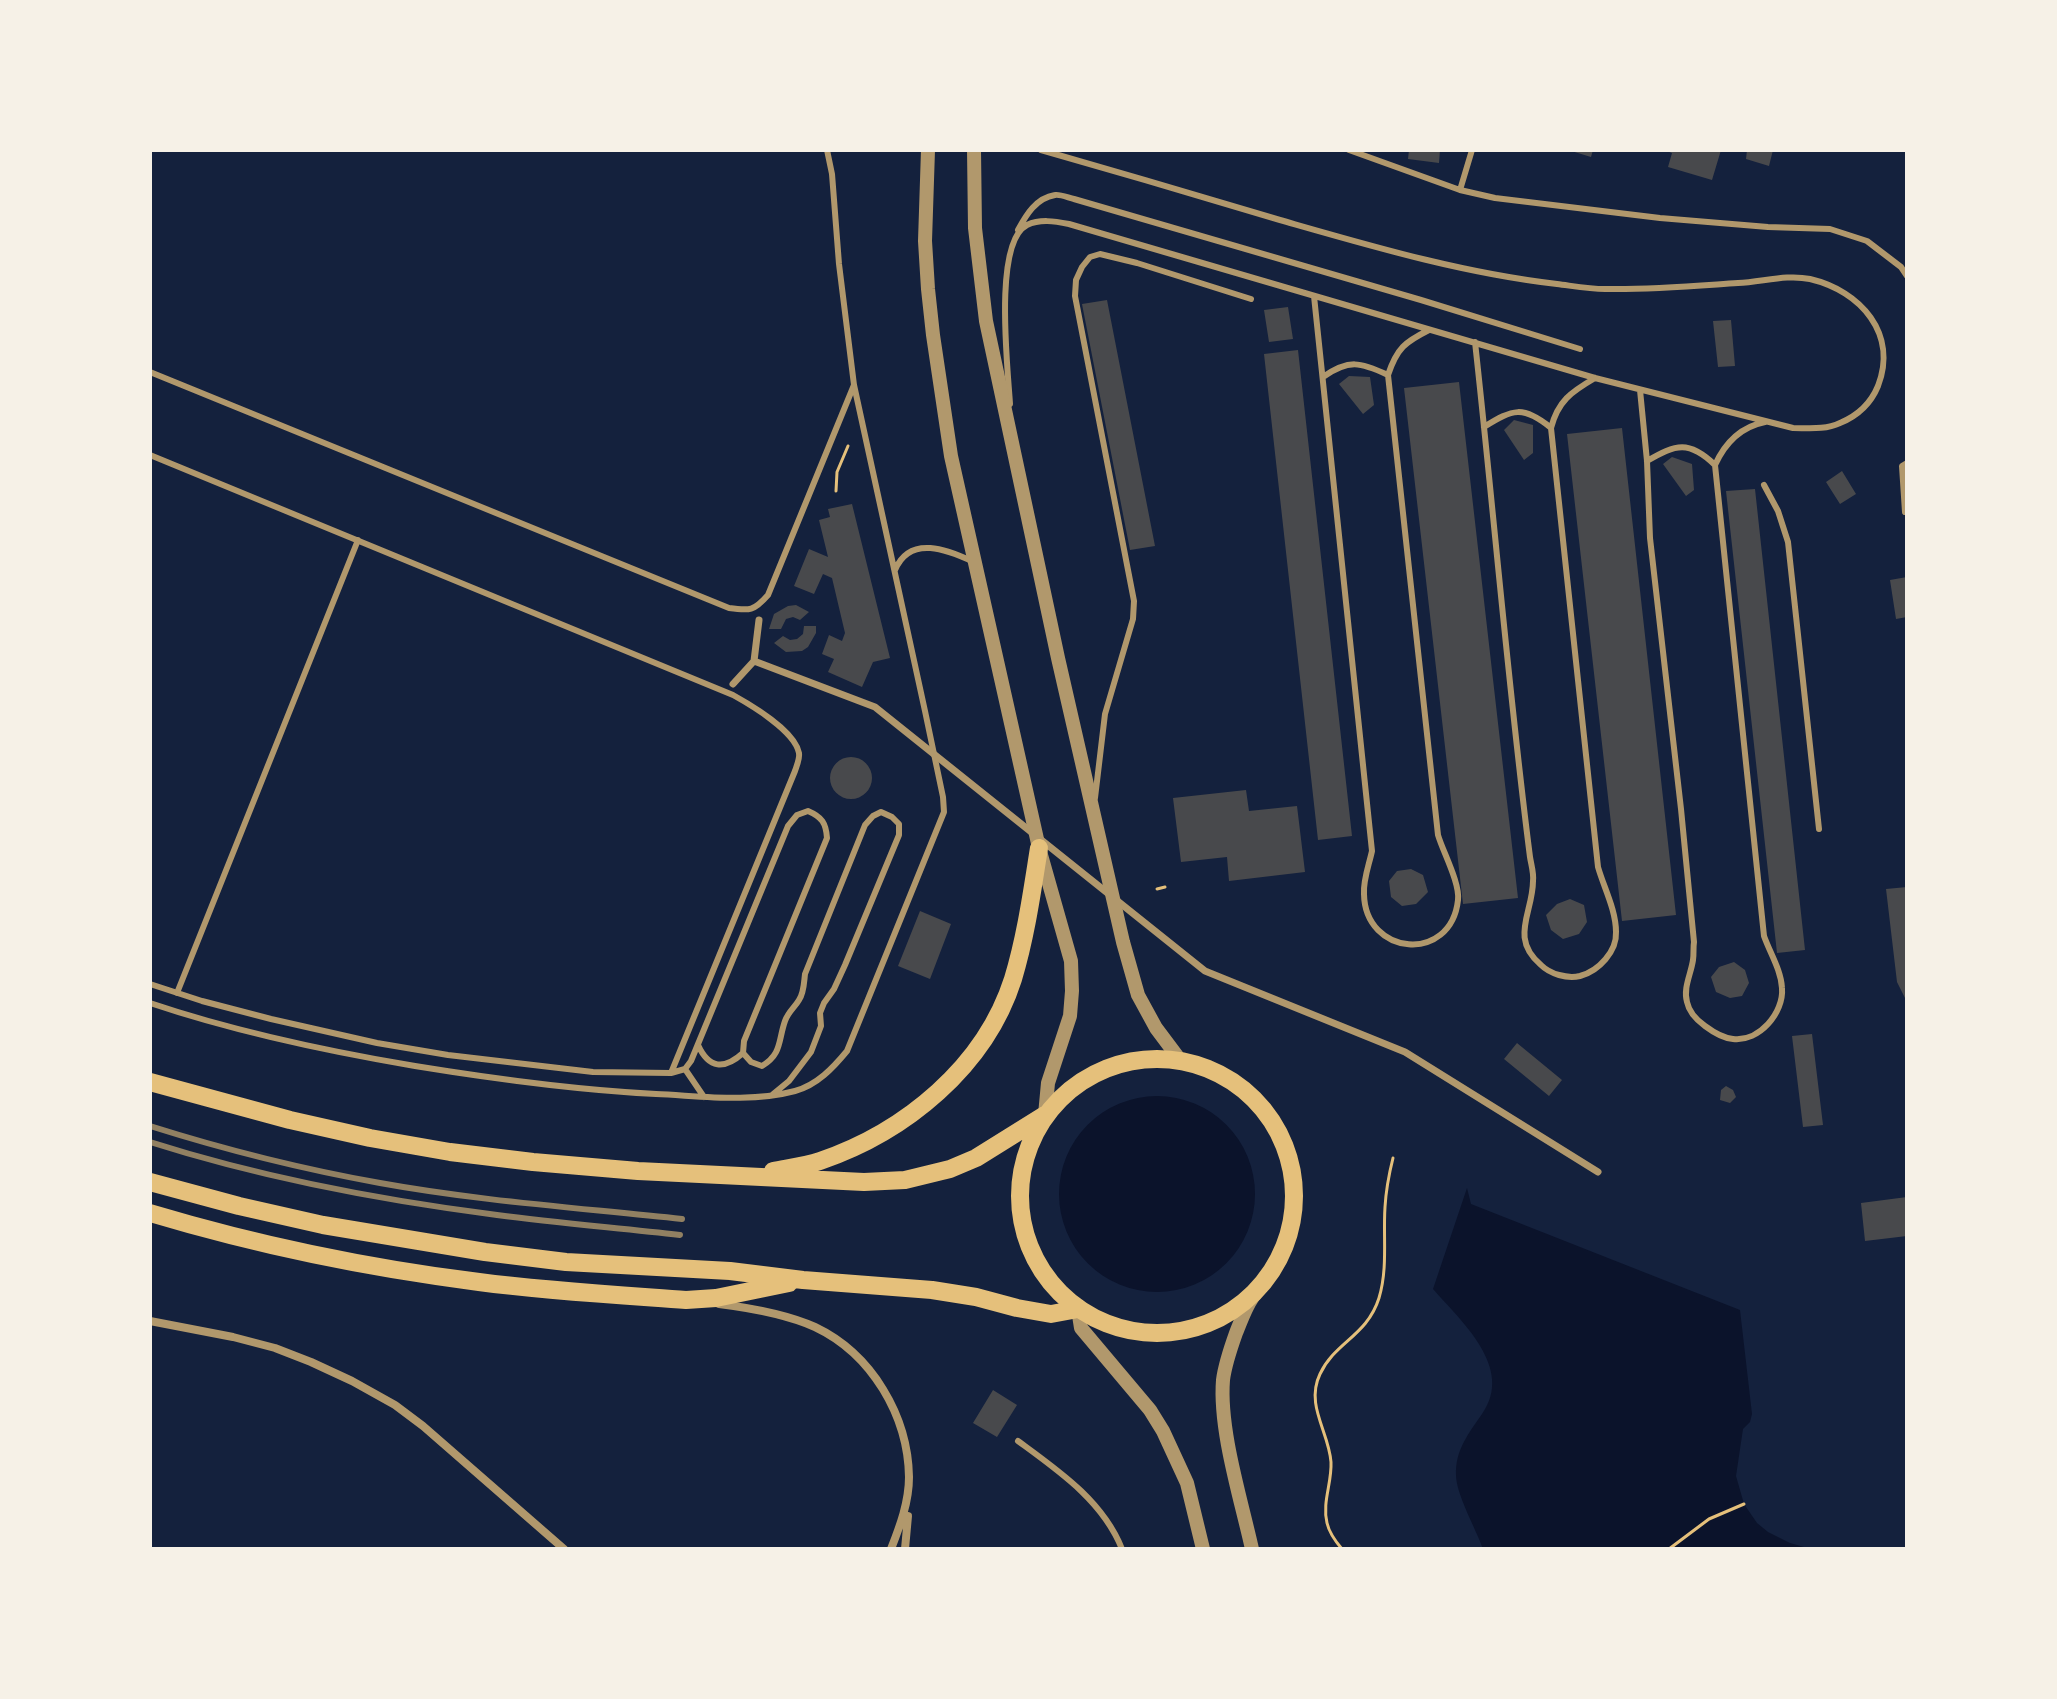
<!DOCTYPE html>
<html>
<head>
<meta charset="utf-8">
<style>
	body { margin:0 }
	#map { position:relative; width:2057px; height:1699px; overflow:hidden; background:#14213d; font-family:"Golos Text",sans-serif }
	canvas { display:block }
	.frame { position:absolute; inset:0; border:152px solid #f6f1e7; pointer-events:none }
</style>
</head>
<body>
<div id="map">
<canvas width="2057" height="1699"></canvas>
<div class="frame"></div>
</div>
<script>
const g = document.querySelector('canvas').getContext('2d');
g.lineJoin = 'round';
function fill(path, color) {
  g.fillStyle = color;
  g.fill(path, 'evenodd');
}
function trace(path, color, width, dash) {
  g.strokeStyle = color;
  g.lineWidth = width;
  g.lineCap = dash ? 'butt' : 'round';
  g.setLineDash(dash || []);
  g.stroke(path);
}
fill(new Path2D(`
	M1059 1194a98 98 0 1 1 196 0a98 98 0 1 1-196 0Z
	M1467 1188 1471 1204 1740 1310 1752 1414 1750 1422 1743 1429 1736 1476 1744 1504 1757 1523 1768 1532 1790 1543 1811 1549H1483C1476 1529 1456 1494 1456 1475 1455 1450 1469 1433 1482 1414 1515 1368 1461 1321 1433 1289Z`), '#0b132b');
fill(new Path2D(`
	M1409 150H1440L1439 163 1408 159Z
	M1568 150H1593L1591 157Z
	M1664 150H1721L1712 180 1668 167 1672 153Z
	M1747 150H1773L1769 166 1746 159Z
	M1107 300 1155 546 1130 550 1082 304Z
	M1288 307 1293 339 1269 342 1264 310Z
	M1731 320 1735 366 1718 367 1713 321Z
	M1298 350 1352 836 1318 840 1264 354Z
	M1349 376 1370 377 1374 405 1363 414 1339 384Z
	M1459 382 1518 898 1463 904 1404 388Z
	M1514 420 1533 425V453L1524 460 1504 430Z
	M1622 428 1676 915 1622 921 1567 434Z
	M1672 457 1692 464 1694 490 1686 496 1663 464Z
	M1842 471 1856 494 1840 504 1826 482Z
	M1755 489 1805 950 1777 953 1726 491Z
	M852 504 890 658 873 662 862 687 828 672 834 659 822 654 829 635 842 641 845 633 832 578 823 574 814 594 794 586 809 549 828 557 819 520 830 517 828 509Z
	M1907 577V617L1896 619 1890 580Z
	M796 605 809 612 800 620 793 617 786 619 781 629H769L774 614 788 606Z
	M804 626H816V633L808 647 802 651 786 652 774 643 783 636 790 640 797 639 803 634Z
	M830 778a21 21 0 1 1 42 0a21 21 0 1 1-42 0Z
	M1246 790 1249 811 1297 806 1305 872 1229 881 1227 857 1181 862 1173 798Z
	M1411 869 1423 875 1428 892 1416 904 1402 906 1391 897 1389 881 1397 871Z
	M1907 887V1002L1897 982 1886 889Z
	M1570 899 1584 905 1587 922 1579 934 1563 939 1551 930 1546 915 1557 904Z
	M920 911 951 924 930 979 898 966Z
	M1734 962 1745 970 1749 983 1742 996 1730 998 1716 992 1711 977 1719 967Z
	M1812 1034 1823 1125 1803 1127 1792 1036Z
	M1517 1043 1562 1080 1549 1096 1504 1059Z
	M1726 1086 1733 1090 1736 1097 1730 1103 1720 1100 1721 1090Z
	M1907 1197V1236L1865 1241 1861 1203Z
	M993 1390 1017 1405 997 1437 973 1423Z`), '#48494c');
trace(new Path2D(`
	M836 491 837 472 848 446
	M1157 889 1165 887
	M1342 1549C1336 1542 1329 1532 1327 1523 1322 1502 1332 1483 1331 1462 1329 1432 1305 1405 1320 1374 1335 1342 1367 1336 1379 1298 1388 1268 1383 1237 1385 1207 1386 1190 1389 1174 1393 1158
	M1669 1549 1709 1519 1744 1504`), '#e5c07b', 3);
trace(new Path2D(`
	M1349 150 1460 190 1495 198 1660 218 1768 227 1830 229 1867 241 1901 267 1907 276
	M1460 190 1472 150
	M1018 230C1026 215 1036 198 1055 195 1060 194 1069 198 1074 199L1421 300 1580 349
	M1314 296 1372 851C1369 865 1363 880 1364 894 1365 956 1451 964 1458 900 1460 883 1443 852 1438 835L1388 375C1397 348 1405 342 1429 330
	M1475 342C1494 514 1508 686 1530 857 1531 864 1534 873 1533 881 1533 913 1509 938 1541 965 1550 974 1567 979 1580 976 1599 971 1617 951 1616 932 1616 910 1604 888 1598 867L1551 428C1558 401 1571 392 1595 378
	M150 372 729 608C750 611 754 611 768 595L854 385
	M1323 377C1349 359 1360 362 1388 375
	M1640 390 1647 461 1650 538 1681 809 1694 942C1693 948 1694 954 1693 960 1691 974 1683 988 1687 1002 1689 1012 1698 1021 1705 1026 1713 1032 1722 1038 1733 1039 1759 1042 1784 1013 1782 988 1781 970 1770 953 1764 936L1715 465C1725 443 1740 427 1765 422
	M1010 404C1008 370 993 242 1027 225 1040 219 1054 221 1069 224L1595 378 1793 428C1809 428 1825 430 1840 423 1857 416 1871 403 1878 386 1898 334 1861 291 1810 279 1787 274 1762 282 1738 283 1694 286 1649 290 1605 289 1589 289 1573 286 1557 284 1462 273 1371 246 1280 220 1200 196 1121 173 1041 150
	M1484 427C1513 409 1523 405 1551 428
	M150 455 733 695C751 705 795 731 799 753 800 758 797 765 795 771L671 1073
	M1647 461C1676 444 1689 440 1715 465
	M1764 485 1778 511 1788 542 1819 829
	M1905 512 1902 466 1907 463
	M895 570C910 534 948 550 974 562
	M1095 798 1105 714 1133 619 1134 601 1075 296 1076 280 1082 267 1090 257 1100 254 1137 263 1251 299
	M150 984 202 1001 271 1019 377 1043 448 1055 593 1072 671 1073 685 1069 691 1061 788 826 797 815 808 811C822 817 826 823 827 838L744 1041 743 1053 751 1062 762 1066C782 1054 778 1041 785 1021 788 1012 795 1007 799 1000 804 993 804 982 805 974L865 825 873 816 881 812 892 817 899 824V835L845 965 834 989 824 1003 820 1013 821 1026 811 1052 789 1081 772 1095
	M177 993 358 540
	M150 1003C236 1032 326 1051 415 1066 495 1079 575 1090 656 1094 702 1096 750 1103 795 1091 817 1085 833 1068 847 1051L944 812 943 797 925 711 854 385 839 264 832 174 827 150
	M698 1045C709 1069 724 1070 743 1053
	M685 1069 704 1097
	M1018 1441C1059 1471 1103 1501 1122 1549`), '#b1986c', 6);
trace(new Path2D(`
	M754 661 875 707 1205 971 1405 1052 1598 1172
	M733 684 754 661 759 620`), '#b1986c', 7);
trace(new Path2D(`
	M719 1304C751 1308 786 1314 815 1327 872 1354 908 1416 909 1477 909 1502 900 1526 891 1549
	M150 1321 233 1337 275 1348 311 1362 352 1381 395 1405 423 1426 564 1549
	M905 1549 908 1516`), '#b1986c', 8);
trace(new Path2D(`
	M928 150 925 241 928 289 933 335 951 456 1039 848 1071 961 1072 991 1070 1016 1048 1083 1045 1115
	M974 150 975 228 986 321 1058 658 1123 942 1138 995 1156 1028 1180 1060
	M1078 1309 1081 1328 1150 1410 1163 1431 1187 1483 1203 1549
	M1252 1549C1241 1499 1219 1430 1223 1380 1225 1364 1231 1347 1236 1333 1242 1318 1248 1301 1259 1289`), '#b1986c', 14);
trace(new Path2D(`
	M1020 1196a137 137 0 1 1 274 0a137 137 0 1 1-274 0Z
	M150 1082 290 1120 370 1138 450 1152 533 1162 638 1171 864 1182 905 1180 950 1169 976 1158 1045 1115
	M773 1171C788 1168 805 1166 820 1161 905 1132 985 1067 1013 979 1026 936 1032 892 1039 848
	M150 1182 239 1206 323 1225 485 1252 566 1262 730 1271 803 1280 932 1290 976 1297 1017 1308 1051 1314 1078 1309
	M150 1213C257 1245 368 1268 479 1282 548 1291 617 1295 686 1300L716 1298 789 1283`), '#e5c07b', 18);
trace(new Path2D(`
	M150 1126C226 1150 302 1169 380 1183 479 1201 581 1208 682 1219
	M150 1142C263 1178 380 1200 497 1215 558 1223 619 1228 680 1235`), '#918062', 6);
</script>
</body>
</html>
